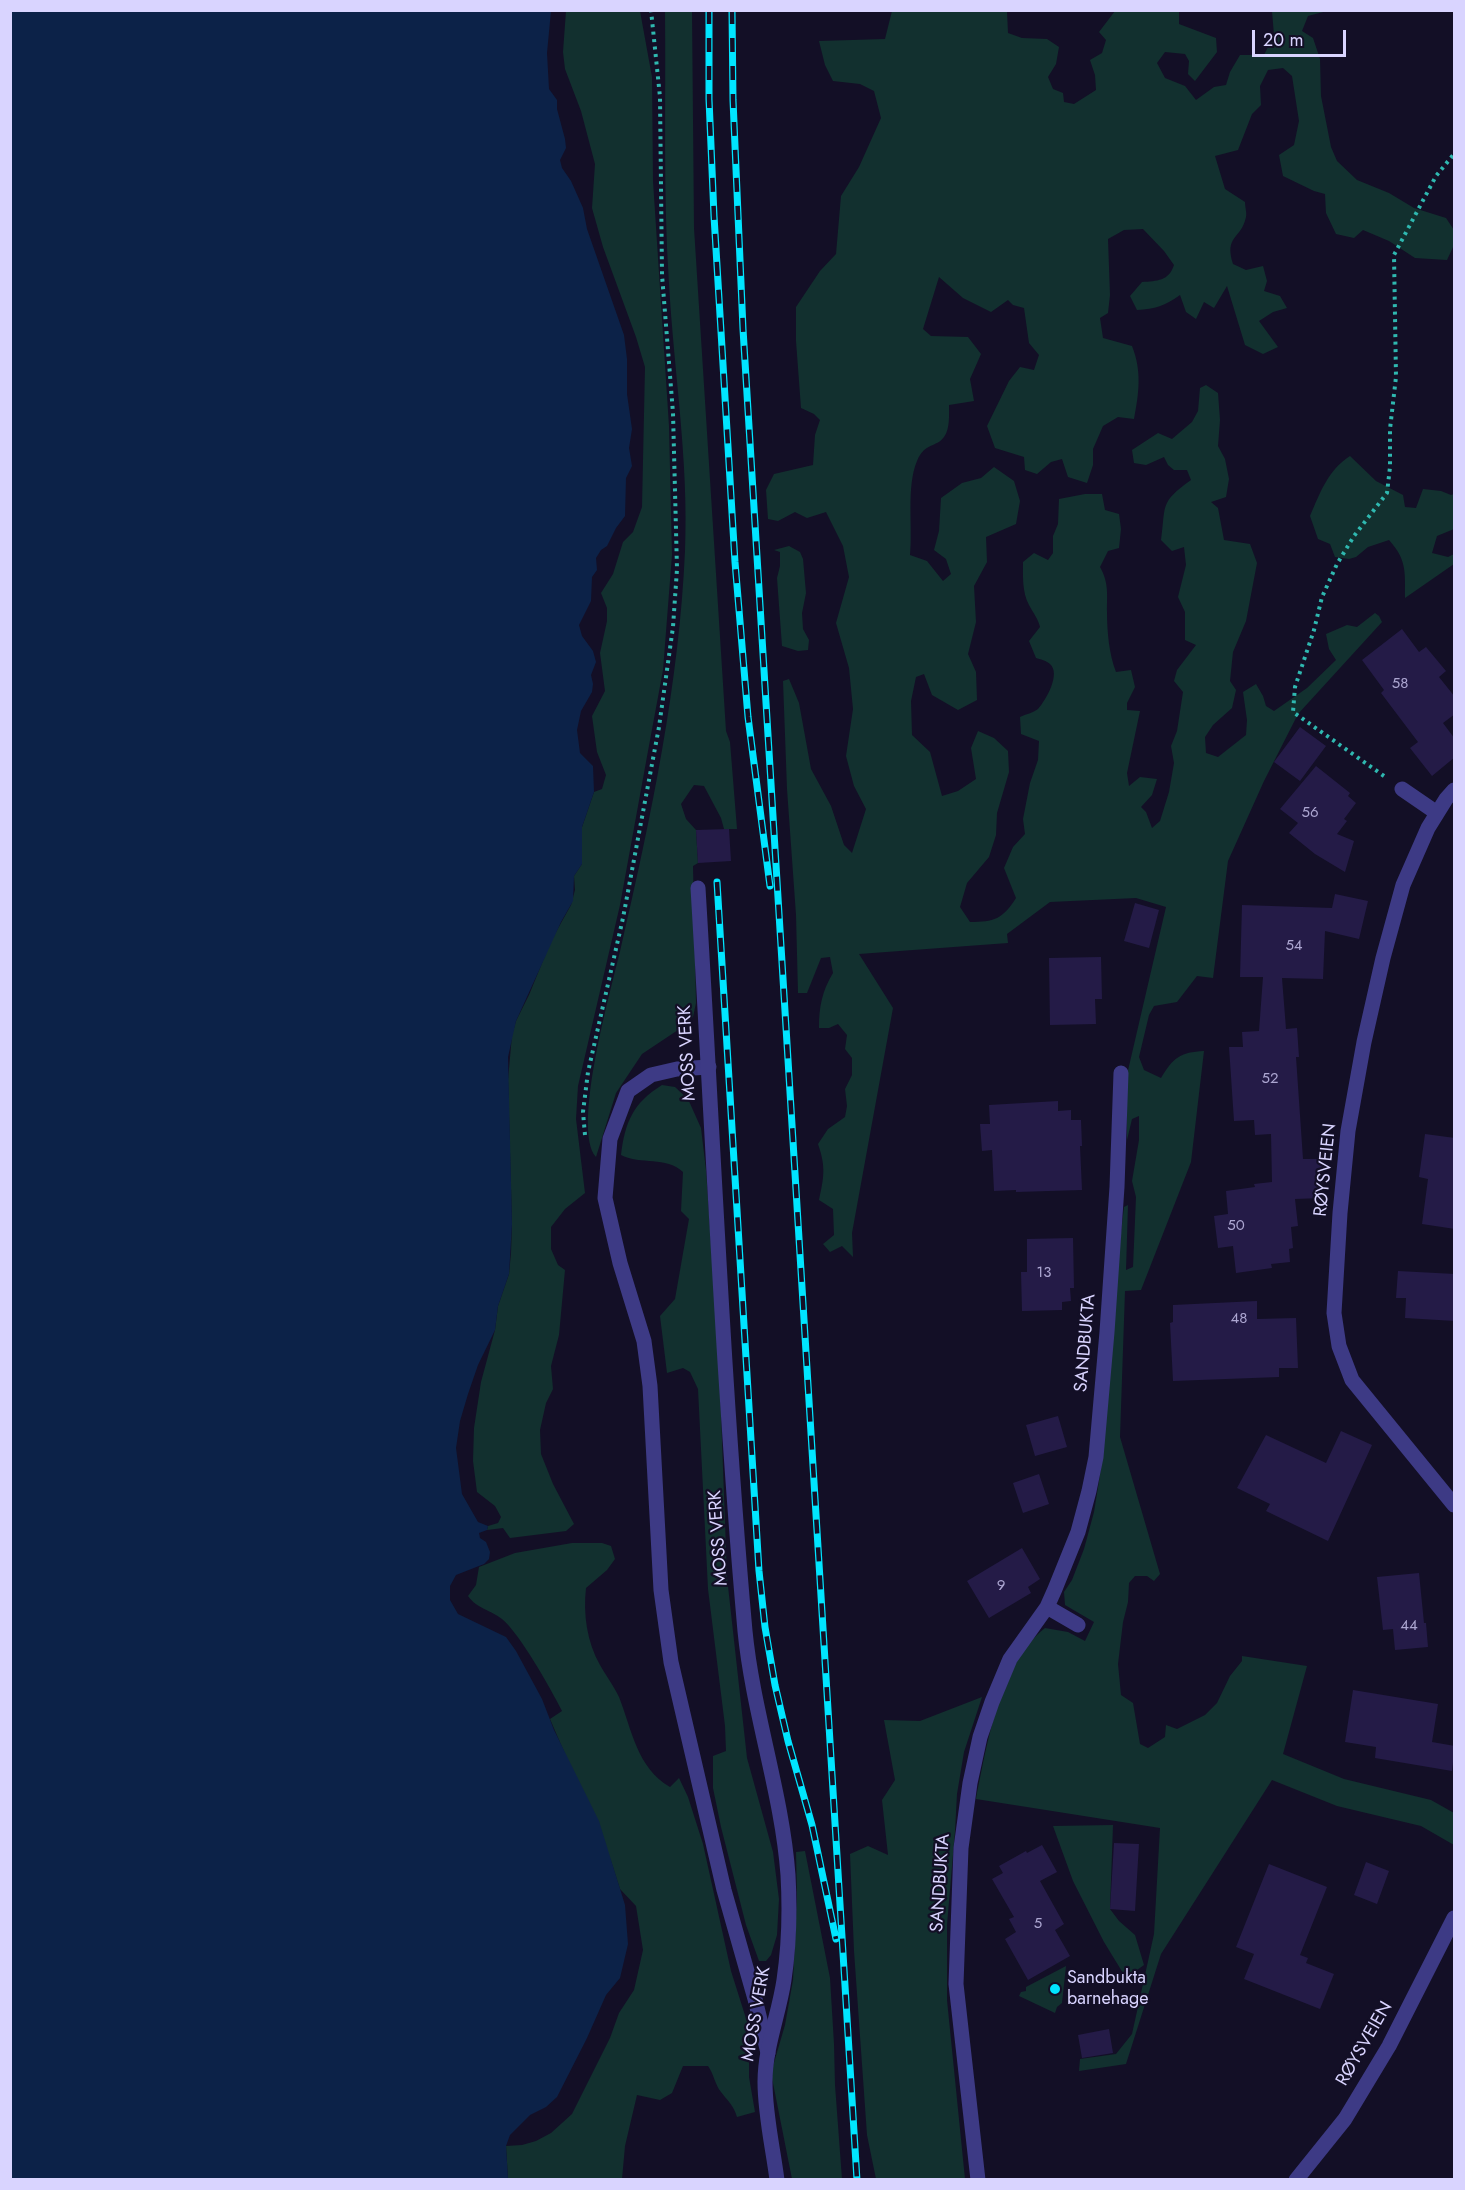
<!DOCTYPE html>
<html>
<head>
<meta charset="utf-8">
<style>
	body { margin:0 }
	#map { position:relative; width:1465px; height:2190px; overflow:hidden; background:#130f26; font-family:Jost,sans-serif }
	canvas { display:block }
	.frame { position:absolute; inset:0; border:12px solid #d9d4ff; pointer-events:none }
	.scale { position:absolute; left:1252px; top:30px; width:94px; height:27px; box-sizing:border-box; border:3px solid #d9d4ff; border-top:0; padding-left:8px; font-size:18px; line-height:21px; white-space:nowrap; color:#d9d4ff; -webkit-text-stroke:4px #130f26; paint-order:stroke }
</style>
</head>
<body>
<div id="map">
<canvas width="1465" height="2190"></canvas>
<div class="frame"></div>
<div class="scale">20 m</div>
</div>
<script>
const g = document.querySelector('canvas').getContext('2d');
g.lineJoin = 'round';
function fill(path, color) {
  g.fillStyle = color;
  g.fill(path, 'evenodd');
}
function trace(path, color, width, dash) {
  g.strokeStyle = color;
  g.lineWidth = width;
  g.lineCap = dash ? 'butt' : 'round';
  g.setLineDash(dash || []);
  g.stroke(path);
}
function write(font, color, halo, rows, align = 'center') {
  g.font = font + ' Jost,sans-serif';
  g.lineWidth = 4.5;
  g.setLineDash([]);
  g.textBaseline = 'middle';
  g.strokeStyle = halo;
  g.fillStyle = color;
  for (const [text, x, y, turn = 0] of rows) {
    g.save();
    g.translate(x, y);
    g.rotate((+turn || 0) * Math.PI / 180);
    g.textAlign = isNaN(turn) ? turn : align;
    if (halo) g.strokeText(text, 0, 0);
    g.fillText(text, 0, 0);
    g.restore();
  }
}
fill(new Path2D(`
	M566 11H640L652 77 653 181 669 426 672 555 663 670 648 751 620 905 578 1086 576 1119 585 1193 565 1209 551 1227V1249L558 1265 565 1270 559 1335 551 1366 553 1389 546 1403 540 1430 541 1454 553 1484 574 1524 566 1531 510 1538 503 1528 487 1530 488 1526 498 1523 501 1517 495 1506 477 1492 473 1461 474 1428 481 1382 495 1330 498 1306 509 1274 511 1253 512 1224 508 1080 512 1035 516 1021 529 995 551 941 571 905 575 890 574 876 582 864V827L594 792 602 789 606 775 597 752 592 716 605 691 600 653 607 621V608L601 593 613 574 623 542 633 532 642 507 645 367 636 337 603 247 592 208 595 164 581 111 565 69 563 52Z
	M665 11H692L694 228 726 731 730 742 737 829H724L721 818 704 786 694 785 681 804 686 819 696 830 698 863 693 866 696 1003 693 1017 681 1028 642 1054 616 1093 596 1157C571 1129 612 986 621 947 651 817 679 685 685 551 689 462 674 373 669 284 663 193 666 101 665 11Z
	M892 11H1007L1008 33 1022 38 1047 39 1059 47 1056 64 1048 77 1053 89 1063 93 1064 102 1074 104 1096 90 1095 75 1090 60 1102 53 1106 40 1099 32 1115 11H1179V24L1216 38 1217 52 1195 81 1188 74 1189 61 1185 54 1165 52 1157 63 1165 78 1185 86 1196 100 1214 87 1226 85 1230 72 1240 55H1264L1274 35 1272 11H1327L1308 16 1302 31 1313 38 1320 59 1321 96 1331 147 1337 161 1357 180 1389 193 1414 208 1446 218 1454 230V245L1447 260 1415 258 1389 241 1363 230 1354 238 1336 234 1326 213 1325 194 1314 191 1283 176 1279 155 1294 145 1299 121 1292 76 1283 68 1268 70 1260 86 1261 105 1252 114 1238 150 1215 156 1225 189 1245 202C1245 207 1247 213 1246 217 1241 240 1224 235 1233 264L1246 270 1263 266 1267 281 1264 291 1280 296 1287 308 1273 312 1259 321 1278 347 1263 354 1245 345 1227 286 1214 308 1204 302 1196 319 1186 312 1180 295C1165 306 1155 309 1137 310L1130 296 1142 282C1157 281 1169 281 1174 265L1164 251 1143 229 1124 230 1108 239 1110 295 1108 313 1100 318 1103 338 1132 346C1142 371 1139 393 1134 419L1118 417 1103 426 1093 449V465L1087 483 1068 477 1062 459 1051 462 1037 474 1025 470 1024 457 995 448 987 426 1009 381 1020 367 1034 370 1039 355 1029 343 1024 308 1013 305 1008 300 991 312 963 298 939 277 923 329 931 336 968 337 981 354 970 379 974 401 949 405C949 415 950 429 944 437 936 448 925 442 917 461 906 487 913 527 910 555L927 561 943 581 951 574 946 559 934 550 939 531 941 498 962 483 981 478 994 467 1014 481 1020 501 1016 524 986 537 987 562 974 586 976 622 968 654 976 672 977 700 958 710 932 695 924 674 916 677 911 701 912 735 930 752 942 796 958 791 976 779 971 748 978 731 994 738 1008 751 1009 772 997 813 996 835 989 857 967 883 960 907 970 922C994 922 1003 919 1016 898L1004 868 1013 847 1025 834 1023 819 1030 783 1038 760 1039 741 1021 734 1020 717C1026 714 1033 713 1038 709 1046 700 1061 674 1050 664 1047 661 1040 659 1036 658L1029 641 1040 627C1038 618 1033 613 1029 605 1022 592 1023 576 1023 562L1034 553 1048 560 1053 553V536L1058 524 1059 499 1085 494H1102L1105 510 1119 514 1121 529 1119 548 1108 551 1100 567C1109 583 1107 594 1107 612 1107 631 1109 654 1116 672L1131 670 1135 687 1127 703V710L1140 711 1127 773 1129 786 1140 777 1157 779 1152 795 1141 807 1146 812 1152 828 1160 821 1169 792 1174 763 1171 746 1177 731 1183 692 1174 681 1177 670 1196 645 1185 640V612L1178 597 1186 565 1184 547 1172 551 1161 540C1166 505 1159 503 1191 480L1187 470H1174L1168 465 1164 457 1146 465 1134 463 1132 450 1158 433 1172 439 1192 422 1198 411 1200 388 1206 385 1218 393 1220 420 1218 446 1225 459 1229 479 1226 497 1211 502 1218 508 1224 540 1250 544 1257 563 1246 621 1233 652 1230 681 1236 690 1232 708 1213 725 1205 737 1206 753 1218 757 1246 735 1247 720 1243 692 1256 684 1263 696 1266 706 1274 711 1307 688 1336 660 1329 649 1326 634 1347 625 1357 627 1375 613 1379 616 1382 622 1298 714 1264 781 1228 861 1213 978 1197 976 1177 1002 1154 1006 1149 1015 1139 1057 1144 1070 1161 1078C1173 1058 1180 1052 1204 1051L1191 1162 1141 1290 1125 1291 1120 1437 1160 1574 1154 1581 1147 1576H1135L1129 1583 1128 1602 1123 1622 1118 1664 1121 1695 1133 1703 1140 1744 1148 1748 1165 1737 1166 1725 1177 1729 1205 1715 1217 1703 1230 1676 1242 1661V1656L1307 1666 1283 1754 1344 1779 1431 1800 1454 1813V1845L1421 1826 1337 1806 1272 1780 1161 1954 1126 2064 1079 2071 1080 2059 1116 2054 1132 2034 1154 1934 1160 1828 976 1799C987 1745 999 1664 1045 1628L1068 1632 1085 1641 1094 1622 1065 1605 1064 1592 1072 1580 1084 1549 1094 1512 1100 1475 1113 1301 1124 1207 1128 1205 1126 1270 1133 1267 1136 1197 1132 1181 1139 1140V1116L1132 1119 1127 1140 1126 1079 1166 907 1136 898 1050 902 1007 934 1008 943 859 954 893 1008 852 1233 853 1257 842 1246 830 1252 823 1244 834 1235 833 1209 819 1200C824 1177 826 1167 818 1144L828 1129 845 1117 847 1106 845 1089 852 1075V1058L845 1049 847 1035 838 1024 829 1028H819C819 1007 822 991 833 973L830 957 821 958 807 993H798L796 915 787 789 783 681 789 679 799 703 811 769 831 806 844 845 852 853 866 809 854 786 846 756 853 709 849 668 836 623 849 577 843 546 826 512 807 518 795 512 778 521 768 519 766 490 774 474 813 465 815 435 820 420 814 414 801 408 796 341V307L820 271 836 254 841 196 859 167 881 118 874 91 860 84 833 81 825 65 819 41 885 39Z
	M1350 456 1376 481 1403 495 1405 507 1416 508 1423 489 1441 491 1451 495 1454 494V529L1437 536 1432 553 1448 557 1454 554V564L1405 598C1405 572 1407 560 1389 540L1368 547 1356 557 1349 559 1335 557 1330 544 1318 539 1310 516C1320 493 1328 470 1350 456Z
	M789 546 800 552 803 559 806 593 802 613 803 629 809 640 808 650 798 651 782 646 777 578 780 566V552L774 550Z
	M662 1085 675 1087 688 1099 701 1128 706 1170 719 1359 727 1577 747 1758 773 1852 779 1899 777 1935 771 1955 766 1961H759L746 1925 721 1827 713 1788V1756L726 1751 725 1726 708 1589 698 1389 690 1372 683 1368 667 1373 660 1316 675 1299 689 1219 681 1211 683 1172C666 1156 641 1165 621 1155 625 1122 633 1103 662 1085Z
	M572 1543H602L611 1546 615 1559 607 1570 586 1588C583 1614 587 1642 600 1665 606 1676 614 1686 619 1697 632 1730 637 1768 670 1787L679 1778 688 1797 703 1844 731 1971 749 2028V2077L755 2112 737 2117C734 2106 728 2101 721 2092 715 2085 714 2074 708 2066H683L672 2093 660 2100 637 2095 625 2146 622 2179H508L506 2146 522 2145 536 2141 551 2133 572 2114 610 2038 619 2013 634 1990 643 1950 636 1906 620 1889 611 1861 550 1719 562 1711C551 1689 520 1634 502 1619 491 1610 477 1609 468 1596L476 1585 479 1567 515 1553Z
	M982 1697 964 1752 957 1794 955 1831 947 1925V2000L965 2179H876L867 2135 854 1951 850 1854 868 1846 888 1855 882 1800 895 1780 884 1720 920 1721Z
	M1113 1825 1110 1909 1119 1921 1135 1935 1144 1965 1126 1978 1104 1942 1073 1881 1053 1826Z
	M805 1851 830 1978 834 2044 835 2085 842 2179H792L771 2073 785 2025 793 1980 797 1897 796 1852Z
	M1066 1966 1062 2003 1057 2007 1055 2013 1019 1996 1021 1992 1026 1991V1987Z`), '#12302f');
fill(new Path2D(`
	M11 10 551 11 547 53 549 89 557 100V109L565 139 566 148 560 160 562 168 571 181 583 208 587 229 624 335 627 359V394L632 429 629 448 632 466 626 478 625 516 616 528 607 546 601 550 596 558 597 570 592 577 591 601 579 625 582 636 593 651 596 662 591 675 593 684 592 692 581 711 577 730 580 753 593 766 594 792 582 827V864L574 876 573 901 561 922 516 1021 508 1057 512 1224 509 1274 498 1306 495 1330 478 1365 468 1394 460 1421 456 1448 462 1494 478 1522 488 1526 487 1530 479 1533 480 1538 486 1542 490 1552 489 1559 484 1564 456 1575 450 1586V1600L458 1614 506 1637 516 1651 542 1699 554 1730 599 1821 625 1905 628 1944 620 1978 606 1995 587 2038 557 2097 546 2107 530 2115 510 2135 506 2146 508 2179H11Z`), '#0c2248');
fill(new Path2D(`
	M1402 629 1419 652 1426 647 1446 671 1439 677 1455 697V714L1443 723 1455 739V757L1432 776 1410 748 1418 742 1381 693 1384 690 1362 660Z
	M1300 727 1326 746 1300 781 1274 762Z
	M1316 766 1350 793 1348 796 1356 803 1344 819 1347 821 1337 834 1354 841 1345 872 1315 854 1289 833 1298 823 1280 809Z
	M729 829 731 861 698 863 696 830Z
	M1335 894 1368 901 1359 939 1325 931 1323 979 1282 978 1286 1029 1297 1028 1299 1057H1296L1303 1159H1322V1198L1295 1199 1298 1226 1291 1227 1293 1248 1289 1249 1290 1262 1271 1264 1272 1268 1236 1273 1233 1246 1218 1248 1214 1216 1228 1214 1226 1191 1255 1187 1254 1184 1272 1182 1271 1134 1255 1135 1254 1120 1234 1121 1229 1047H1243L1242 1032 1259 1031 1263 977H1240L1242 905 1332 908Z
	M1135 903 1159 910 1149 948 1124 941Z
	M1101 957 1102 999H1095L1096 1024 1050 1025 1049 958Z
	M1058 1101V1111L1071 1110V1120H1081L1082 1146H1080L1082 1190 1016 1192V1190L994 1191 992 1150 982 1151 980 1124H990L989 1105Z
	M1425 1134 1455 1138V1229L1422 1224 1428 1179 1419 1177Z
	M1073 1238 1074 1288H1070L1071 1301 1062 1302V1310L1022 1311 1021 1272H1027V1239Z
	M1398 1271 1455 1274V1321L1405 1318 1406 1298H1396Z
	M1257 1301V1319L1296 1318 1298 1368H1279V1377L1173 1381 1170 1323 1173 1322V1305Z
	M1058 1416 1067 1447 1035 1456 1026 1425Z
	M1341 1431 1372 1445 1328 1541 1266 1511 1270 1504 1237 1488 1266 1435 1326 1463Z
	M1039 1474 1049 1504 1023 1513 1013 1483Z
	M1022 1548 1040 1579 1028 1587 1031 1593 989 1618 967 1581Z
	M1419 1573 1424 1623H1426L1428 1647 1395 1650 1393 1629 1383 1630 1377 1577Z
	M1353 1690 1438 1704 1432 1742 1455 1746 1452 1771 1375 1758 1376 1747 1345 1742Z
	M1114 1843 1139 1844 1135 1911 1110 1909Z
	M1042 1845 1057 1872 1040 1881 1064 1924 1055 1930 1070 1956 1028 1980 1005 1939 1016 1932 1009 1919 1014 1917 992 1879 1003 1873 999 1866 1026 1851 1027 1853Z
	M1366 1862 1389 1871 1377 1904 1354 1895Z
	M1269 1864 1327 1887 1300 1955 1308 1958 1306 1963 1334 1974 1320 2009 1244 1979 1254 1954 1236 1947Z
	M1109 2029 1113 2053 1082 2058 1078 2035Z`), '#241b47');
trace(new Path2D(`
	M1384 776 1293 712 1295 687 1314 630 1322 597 1337 564 1354 536 1387 493 1390 467V429L1396 377 1394 255 1436 176 1454 154
	M585 1135 583 1112 588 1072 623 918 659 727 673 627 677 569 673 413 662 275 660 97 651 10`), '#2fb8b0', 4, [3, 4.5]);
trace(new Path2D(`
	M709 1067 677 1069 651 1075 628 1091 610 1139 605 1198 620 1263 644 1341 650 1386 661 1590 671 1662 724 1890 755 1999 768 2053`), '#3d3a85', 15);
trace(new Path2D(`
	M1402 789 1437 813
	M1454 790 1446 799 1428 828 1403 885 1383 958 1364 1042 1348 1131 1340 1213 1334 1313 1339 1346 1352 1380 1454 1505
	M698 888C713 1135 723 1384 745 1631 753 1713 782 1793 788 1875 790 1910 789 1946 784 1980 779 2014 765 2047 765 2082 765 2115 773 2148 777 2180
	M1047 1607 1078 1625
	M978 2180 956 1984 961 1848 970 1783 980 1737 992 1702 1010 1659 1047 1607 1055 1589 1078 1532 1089 1491 1096 1457 1107 1332 1117 1187 1121 1073
	M1296 2180 1345 2119 1389 2046 1454 1918`), '#3d3a85', 15);
const rail = new Path2D(`
	M709 10V99L714 216 735 562 748 717 770 886
	M732 10 733 100 743 329 857 2180
	M717 882 759 1571 765 1627 775 1685 788 1741 812 1825 836 1939`);
trace(rail, '#00e5ff', 7);
trace(rail, '#130f26', 4.5, [14]);
for (const [x, y, r, color] of [
	[1055,1989,6,"#00e5ff"]
]) {
  const dot = new Path2D();
  dot.arc(x, y, r, 0, 2 * Math.PI);
  g.fillStyle = color;
  g.fill(dot);
  trace(dot, '#130f26', 2);
}
write('15px', '#aca6d1', null, [
	["58",1400,684],
	["56",1310,813],
	["54",1294,946],
	["52",1270,1079],
	["50",1236,1226],
	["13",1044,1273],
	["48",1239,1319],
	["9",1001,1586],
	["44",1409,1626],
	["5",1038,1924]
]);
write('18px', '#d9d4ff', '#130f26', [
	["MOSS VERK",688,1053,-93],
	["RØYSVEIEN",1326,1170,-84],
	["SANDBUKTA",1086,1343,-85],
	["MOSS VERK",719,1538,-94],
	["SANDBUKTA",941,1883,-86],
	["MOSS VERK",757,2014,-80],
	["RØYSVEIEN",1365,2044,-60]
]);
write('18px', '#d9d4ff', '#130f26', [
	["Sandbukta",1067,1979],
	["barnehage",1067,2000]
], 'left');
</script>
</body>
</html>
